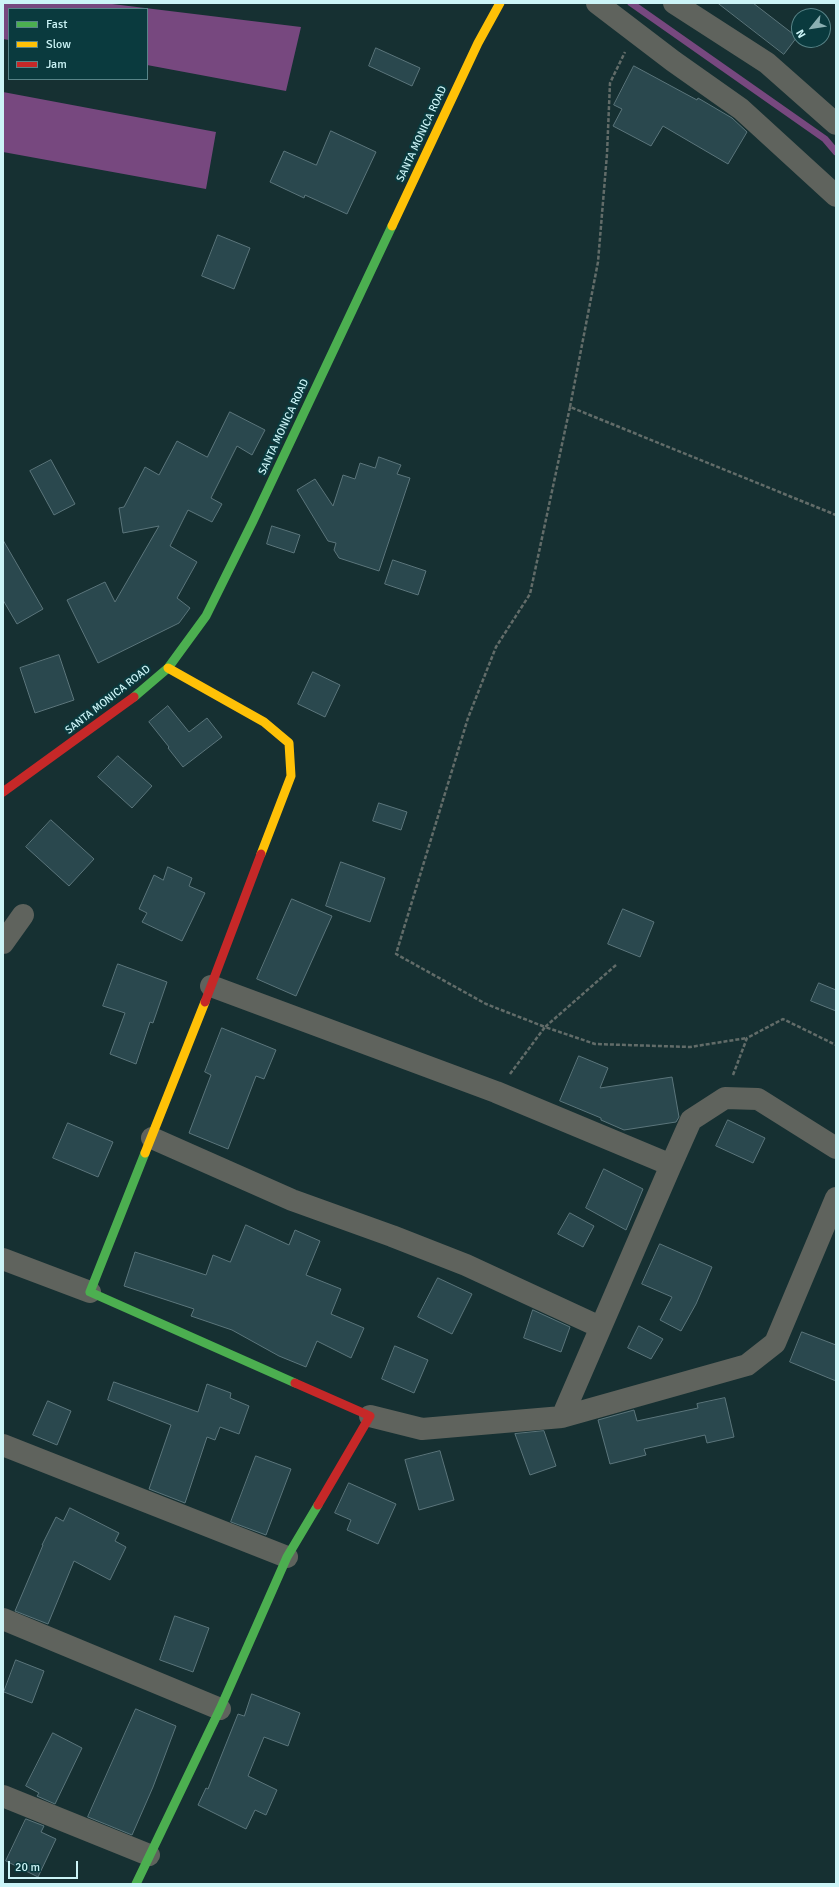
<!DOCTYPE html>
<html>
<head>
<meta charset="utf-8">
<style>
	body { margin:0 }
	#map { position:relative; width:839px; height:1887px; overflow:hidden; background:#163032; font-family:Signika,sans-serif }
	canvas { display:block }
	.frame { position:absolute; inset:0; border:4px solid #ccf4f7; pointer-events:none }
	.legend { position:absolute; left:8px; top:8px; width:140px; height:72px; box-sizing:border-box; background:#0a3a3e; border:1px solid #588488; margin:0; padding:5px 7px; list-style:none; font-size:12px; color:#ccf4f7 }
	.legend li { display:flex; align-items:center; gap:8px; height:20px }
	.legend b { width:20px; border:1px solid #588488 }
	.north { position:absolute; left:791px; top:8px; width:40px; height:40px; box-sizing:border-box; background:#0a3a3e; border:1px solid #588488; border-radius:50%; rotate:240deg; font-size:11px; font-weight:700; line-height:16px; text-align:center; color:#ccf4f7 }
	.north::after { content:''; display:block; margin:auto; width:14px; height:18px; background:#8cafb2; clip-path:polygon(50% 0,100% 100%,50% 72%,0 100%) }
	.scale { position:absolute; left:8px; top:1861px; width:70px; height:18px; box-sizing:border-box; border:2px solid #ccf4f7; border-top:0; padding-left:5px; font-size:12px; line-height:14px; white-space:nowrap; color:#ccf4f7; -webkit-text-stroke:3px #0a3a3e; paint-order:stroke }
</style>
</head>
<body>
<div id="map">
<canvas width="839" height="1887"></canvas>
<div class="frame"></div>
<ul class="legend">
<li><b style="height:5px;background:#4caf50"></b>Fast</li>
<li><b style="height:5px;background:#ffc107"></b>Slow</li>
<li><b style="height:5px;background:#c62828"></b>Jam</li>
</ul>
<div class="north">N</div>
<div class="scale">20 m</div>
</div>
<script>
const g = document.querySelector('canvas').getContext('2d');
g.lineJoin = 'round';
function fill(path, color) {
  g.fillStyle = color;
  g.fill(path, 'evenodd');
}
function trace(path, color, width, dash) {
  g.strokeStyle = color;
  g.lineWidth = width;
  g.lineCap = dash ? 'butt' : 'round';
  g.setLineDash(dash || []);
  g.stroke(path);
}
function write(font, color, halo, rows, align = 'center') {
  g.font = font + ' Signika,sans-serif';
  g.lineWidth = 4;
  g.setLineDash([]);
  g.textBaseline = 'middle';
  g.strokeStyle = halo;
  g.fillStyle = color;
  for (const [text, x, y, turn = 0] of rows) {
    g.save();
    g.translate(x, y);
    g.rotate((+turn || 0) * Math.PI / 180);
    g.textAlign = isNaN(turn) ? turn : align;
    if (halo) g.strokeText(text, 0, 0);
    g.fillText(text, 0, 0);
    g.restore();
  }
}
fill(new Path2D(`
	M3 3H104L301 27 286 91 147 65V9H9V40L3 39Z
	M3 92 216 132 206 189 3 152Z`), '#77487f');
trace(new Path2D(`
	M631 3 825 139 836 152`), '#77487f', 7);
const building = new Path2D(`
	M718 3H753L797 37 784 54Z
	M376 48 420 68 412 86 369 66Z
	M634 66 697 100 698 98 732 118 747 132 728 164 663 126 651 146 613 126 622 109 614 105Z
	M331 131 376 152 347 214 305 195 304 198 270 182 284 151 316 165Z
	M218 235 250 248 234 289 202 276Z
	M230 412 265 430 252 455 237 446 211 498 222 504 212 522 188 510 170 546 197 562 177 598 190 608 179 623 98 663 67 600 105 582 115 602 159 526 123 533 119 508 124 507 145 467 159 475 177 441 207 457Z
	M379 457 401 465 397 474 410 478 379 571 339 558 334 550 336 543 328 541 297 490 315 479 333 506 343 475 355 479 360 463 375 468Z
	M51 460 75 504 54 515 30 471Z
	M272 526 300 535 294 553 267 544Z
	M3 540 43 609 17 624 3 600Z
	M393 560 426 571 418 595 385 584Z
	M59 655 74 700 35 713 20 668Z
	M313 672 340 685 325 717 298 704Z
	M168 706 189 732 207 718 222 737 183 767 168 748 169 747 149 722Z
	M118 756 152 786 132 808 98 777Z
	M379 803 407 812 401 830 373 821Z
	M51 820 94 859 69 886 26 847Z
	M341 862 385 878 370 922 326 906Z
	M168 867 192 878 189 886 205 893 182 941 142 922 147 913 139 909 154 875 163 880Z
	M292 899 332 916 296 996 257 979Z
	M623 909 654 922 640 957 608 944Z
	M118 964 167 982 153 1023 150 1022 136 1064 110 1054 125 1013 103 1006Z
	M819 983 836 990V1011L811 1001Z
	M222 1028 276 1050 264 1079 256 1076 228 1149 189 1133 211 1075 205 1072Z
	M579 1056 608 1068 600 1088 672 1077 679 1117 676 1122 624 1130 601 1120V1118L560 1101Z
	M728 1120 765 1138 753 1163 716 1146Z
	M68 1123 113 1142 98 1177 53 1158Z
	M604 1169 643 1189 626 1230 586 1208Z
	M570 1213 594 1226 583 1247 558 1234Z
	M246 1225 289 1245 295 1230 320 1241 306 1275 341 1289 331 1314 364 1328 351 1358 317 1341 306 1367 279 1356 232 1330 191 1316 194 1309 124 1286 135 1252 206 1275 213 1255 230 1262Z
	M660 1244 712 1267 696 1304 681 1331 660 1320 672 1297 642 1284Z
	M438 1278 472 1294 452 1334 418 1317Z
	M533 1310 570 1327 561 1352 524 1338Z
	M639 1326 663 1339 651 1359 628 1348Z
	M802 1332 836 1345V1381L790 1362Z
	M395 1346 428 1360 414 1393 382 1379Z
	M114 1382 198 1412 207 1384 231 1393 230 1398 249 1406 239 1434 220 1427 215 1440 207 1437 185 1503 149 1489 171 1425 108 1400Z
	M725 1398 734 1437 707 1443 705 1435 644 1449 646 1455 610 1464 598 1420 634 1410 637 1421 698 1408 697 1404Z
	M48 1401 71 1411 57 1445 33 1435Z
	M544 1431 556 1466 530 1475 515 1434Z
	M440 1451 454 1500 419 1510 405 1460Z
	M256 1456 291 1469 266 1535 231 1522Z
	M349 1483 396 1504 378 1544 347 1530 351 1520 335 1513Z
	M70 1508 119 1533 115 1541 126 1547 110 1580 74 1561 48 1624 15 1611 43 1545H42L56 1517 63 1521Z
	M175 1616 209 1628 193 1672 160 1660Z
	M16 1660 44 1671 32 1703 4 1692Z
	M252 1694 300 1713 288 1746 264 1737 248 1776 277 1790 266 1815 255 1810 246 1829 198 1805 206 1788 208 1789 238 1714 244 1716Z
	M136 1709 176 1726 153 1787 132 1835 88 1817Z
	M53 1733 82 1748 55 1804 37 1796 39 1793 26 1786Z
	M26 1819 44 1826 41 1832 56 1839 38 1877 6 1861Z`);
fill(building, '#2a484e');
trace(building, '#5b757b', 1);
trace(new Path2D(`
	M570 407 598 262 607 154 610 83 625 52
	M616 965 545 1027 595 1044 690 1047 747 1038
	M510 1074 545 1027 486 1004 396 954 468 718 496 647 530 594 570 407 836 515
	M733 1075 747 1038 783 1019 836 1045`), '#626c69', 2.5, [4, 2]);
trace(new Path2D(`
	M597 3 673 61 741 109 836 196
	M674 3 767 63 836 124
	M3 943 23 915
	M211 986 496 1092 671 1165 562 1417
	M152 1138 292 1200 392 1236 466 1265 600 1327
	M671 1165 691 1120 725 1098 758 1099 836 1148
	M3 1259 90 1292
	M370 1416 422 1429 562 1417 747 1365 775 1343 836 1198
	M3 1445 287 1557
	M3 1619 220 1709
	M3 1796 149 1855`), '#5f635d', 22);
trace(new Path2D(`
	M134 697 168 668 206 616 253 521 392 226
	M145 1153 90 1292 295 1383
	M136 1884 220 1709 287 1557 318 1505`), '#4caf50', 9);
trace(new Path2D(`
	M392 226 478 43 500 3
	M168 668 264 722 289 743 291 776 261 854
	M145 1153 205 1002`), '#ffc107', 9);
trace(new Path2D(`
	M3 792 134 697
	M205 1002 261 854
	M295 1383 370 1416 318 1505`), '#c62828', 9);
write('11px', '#ccf4f7', '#0a3a3e', [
	["SANTA MONICA ROAD",422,134,-65],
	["SANTA MONICA ROAD",284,427,-65],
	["SANTA MONICA ROAD",108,700,-38]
]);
</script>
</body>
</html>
